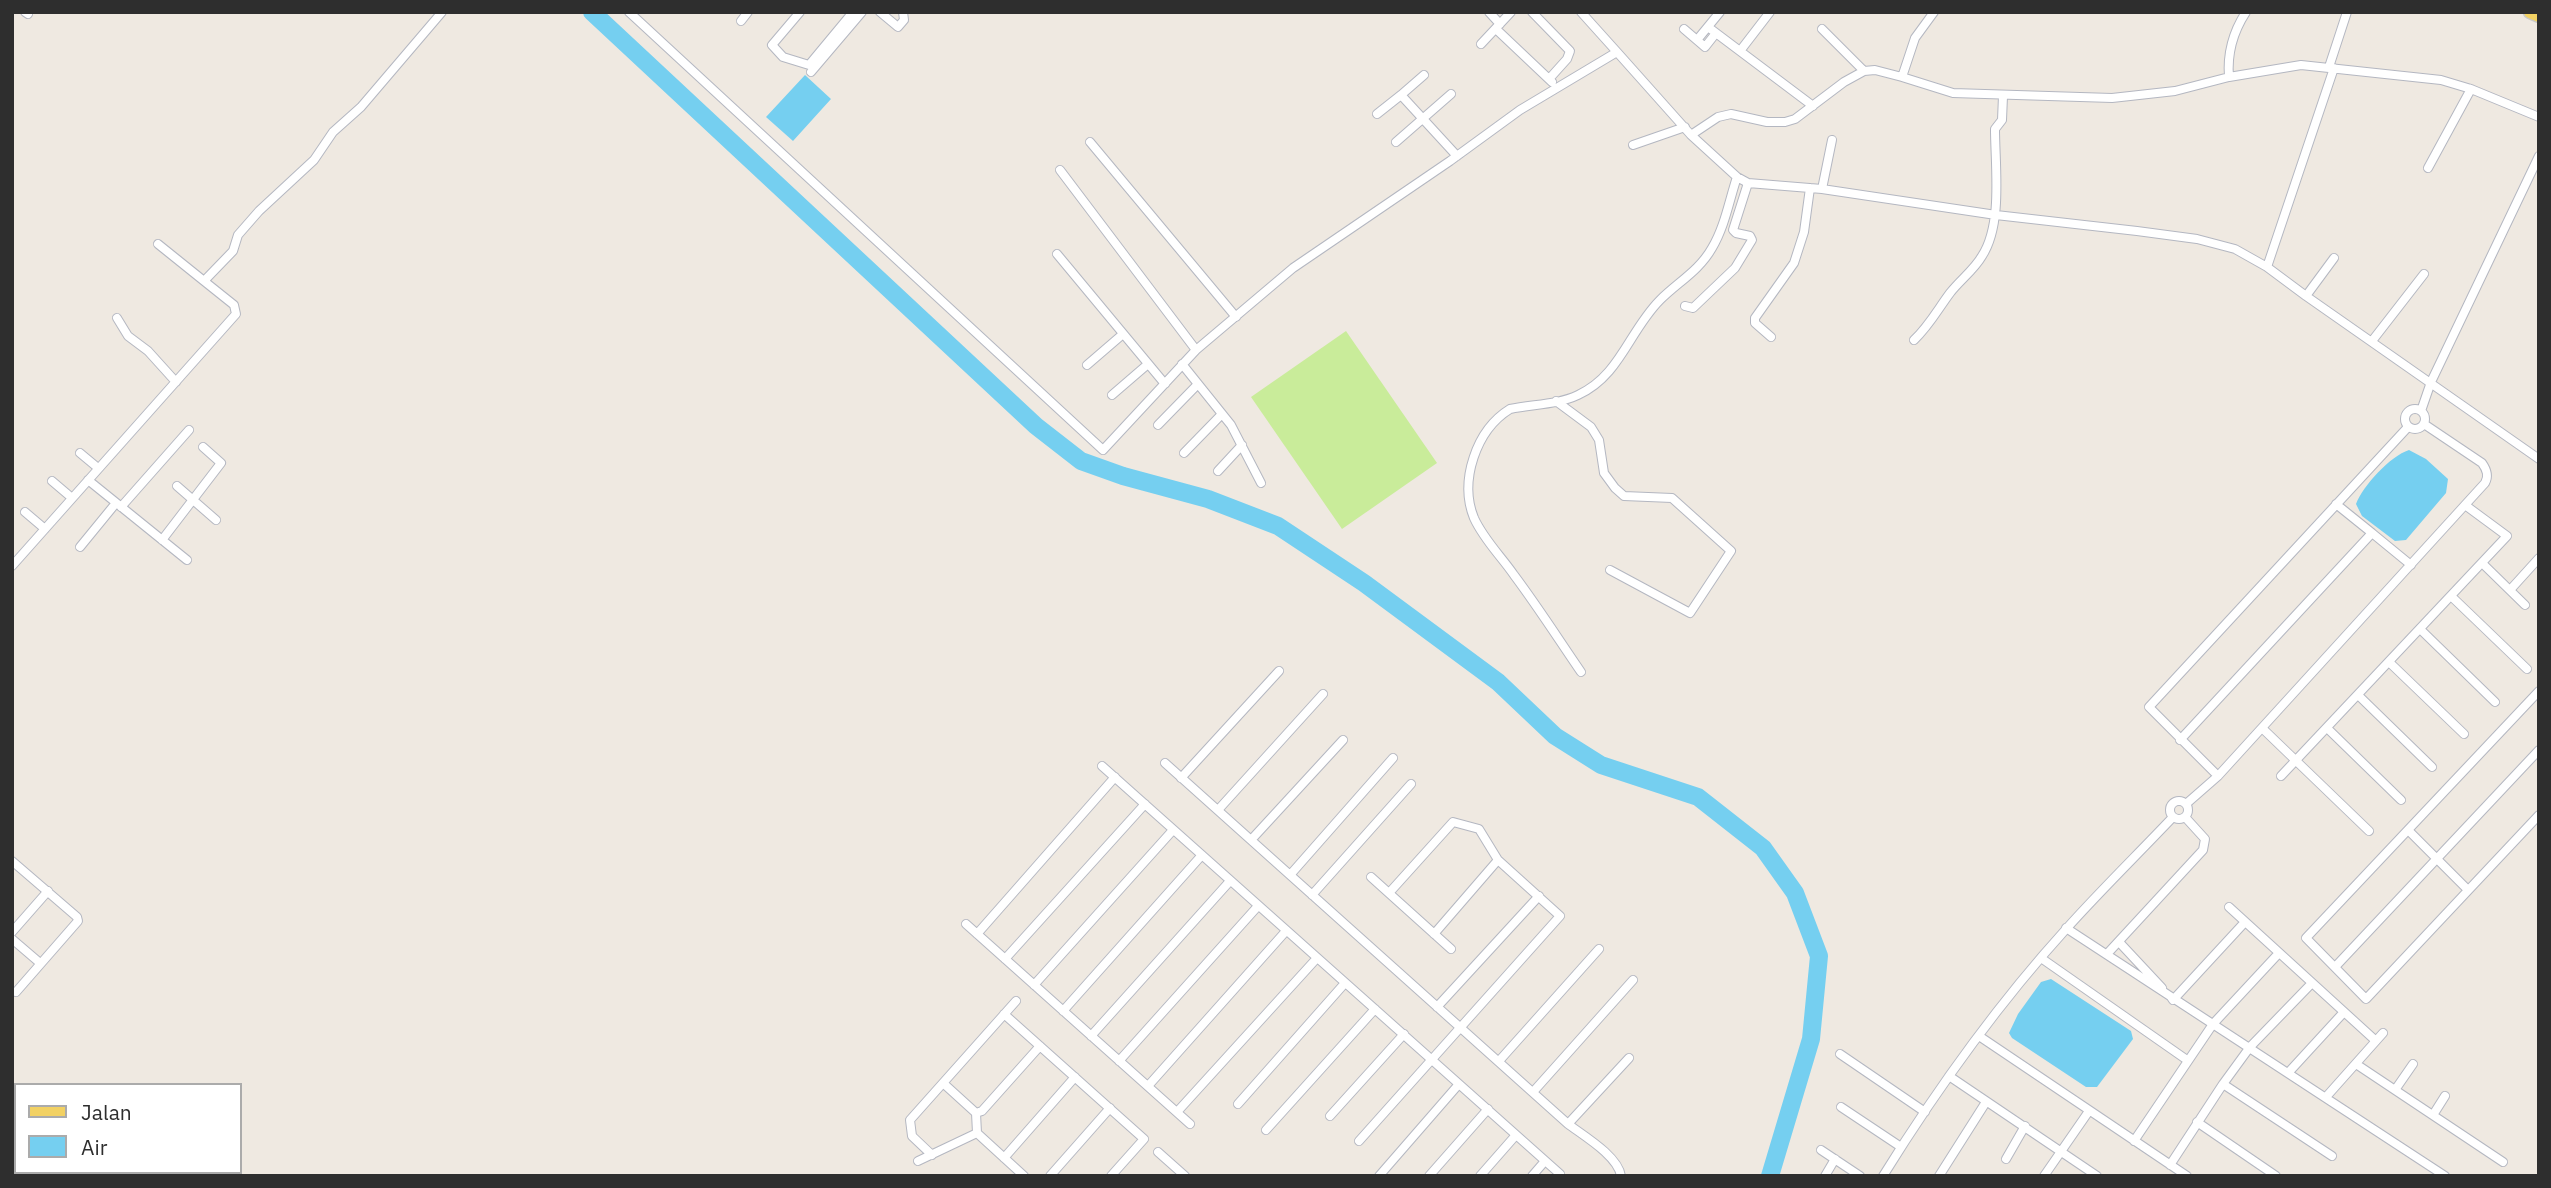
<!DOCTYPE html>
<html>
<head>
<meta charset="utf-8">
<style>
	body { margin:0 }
	#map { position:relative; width:2551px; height:1188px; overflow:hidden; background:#efe9e1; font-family:"IBM Plex Sans",sans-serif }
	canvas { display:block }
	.frame { position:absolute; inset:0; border:14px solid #2e2e2e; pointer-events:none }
	.legend { position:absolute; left:14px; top:1083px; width:228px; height:91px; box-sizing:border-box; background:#fff; border:2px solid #ababab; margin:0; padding:9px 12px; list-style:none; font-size:21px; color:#2e2e2e }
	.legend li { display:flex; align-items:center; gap:14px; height:35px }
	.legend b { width:35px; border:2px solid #ababab }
</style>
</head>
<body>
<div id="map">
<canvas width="2551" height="1188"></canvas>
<div class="frame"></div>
<ul class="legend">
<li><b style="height:9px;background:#f2d163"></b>Jalan</li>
<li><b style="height:19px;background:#75cff0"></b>Air</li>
</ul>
</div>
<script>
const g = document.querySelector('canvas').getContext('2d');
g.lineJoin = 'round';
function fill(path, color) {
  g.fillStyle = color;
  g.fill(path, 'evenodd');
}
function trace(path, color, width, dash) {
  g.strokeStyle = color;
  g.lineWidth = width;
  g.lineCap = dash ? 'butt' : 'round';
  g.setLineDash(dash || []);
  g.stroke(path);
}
fill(new Path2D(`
	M1346 331 1437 463 1342 529 1251 397Z`), '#c9ec9a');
fill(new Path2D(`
	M805 75 831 99 793 141 766 117Z
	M2409 450 2426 459 2448 479 2446 493 2406 540 2395 541 2362 516 2356 504C2363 486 2390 456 2409 450Z
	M2051 979 2131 1031 2133 1039 2097 1087H2086L2012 1038 2009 1033 2018 1014 2041 982Z`), '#75cff0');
trace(new Path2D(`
	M592 12 1036 426 1081 461 1123 476 1208 499 1278 526 1364 583 1498 682 1555 736 1601 765 1698 797 1763 848 1795 893 1819 956 1811 1039 1770 1176`), '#75cff0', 18);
const minor = new Path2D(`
	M25 12 28 14
	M629 12 1103 450 1196 350 1293 268 1450 161 1520 110 1617 52 1691 135 1718 117 1731 114 1767 122H1785L1795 119 1844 82 1864 71 1875 70 1902 77 1953 93 2112 98 2175 91 2229 77 2301 65 2441 80 2471 89 2539 117
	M800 12 772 45 783 57 809 65 853 12
	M880 12 898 27 904 20 903 12
	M1489 12 1500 24
	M1532 12 1570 51 1567 59 1549 79
	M1581 12 1617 52
	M741 21 748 12
	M1708 27 1813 106
	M1496 29 1552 82
	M1684 29 1705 47 1716 33
	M1822 29 1864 71
	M1697 40 1720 12
	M1481 44 1511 12
	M1740 51 1770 12
	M2329 67 2347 12
	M811 72 862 12
	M1902 77 1915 38 1934 12
	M2229 77C2227 53 2233 32 2246 12
	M1401 95 1424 75
	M1377 114 1401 95 1457 156
	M1691 135 1737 177 1748 183 1822 189 1996 215 2137 231 2197 239 2235 249 2267 267 2306 296 2539 459
	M1090 142 1236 317
	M1396 142 1451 94
	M1633 145 1685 127
	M2428 168 2471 89
	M1060 170 1196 350
	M1822 189 1832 140
	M158 244 204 281
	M1057 254 1165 384
	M2267 267 2334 68
	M2306 296 2334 258
	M1685 306 1693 308 1735 268 1752 240 1750 236 1736 233 1733 230 1748 183
	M117 318 128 336 148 351 176 382
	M1771 337 1755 323V318L1794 263 1804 232 1810 188
	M1914 340C1929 326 1938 309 1950 293 1960 280 1974 270 1982 256 2003 224 1995 166 1995 129L2002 120 2003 96
	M2372 341 2424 274
	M1182 364 1231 425 1261 483
	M1087 365 1123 334
	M1112 395 1148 364
	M1556 401 1591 427 1599 440 1604 473 1615 488 1624 496 1672 498 1731 551 1690 613 1610 570
	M2405 419a10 10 0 1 1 20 0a10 10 0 1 1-20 0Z
	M2421 411 2431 382 2539 156
	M1158 425 1198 384
	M80 453 98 468
	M1184 453 1222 414
	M1218 471 1242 445
	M88 480 187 560
	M52 481 72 498
	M177 486 216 520
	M2336 504 2372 533
	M121 507 189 430
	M25 512 45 529
	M162 540 221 463 203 447
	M80 547 116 503
	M2482 563 2525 605
	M12 566 236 314 234 305 204 281 233 251 238 235 259 211 314 160 333 132 361 107 442 12
	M2510 590 2539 558
	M2451 596 2527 669
	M2420 629 2495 702
	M2389 662 2464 734
	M1581 672C1559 640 1538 607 1514 575 1501 556 1484 540 1474 518 1459 481 1476 430 1510 409 1532 404 1557 405 1578 395 1620 376 1629 331 1660 300 1678 282 1699 271 1712 248 1725 226 1729 201 1737 177
	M2539 691 2306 938 2366 999 2539 815
	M2358 695 2432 767
	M2262 728 2369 831
	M2327 728 2401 800
	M2180 740 2372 533 2411 565
	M1165 763 1568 1124C1584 1136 1618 1156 1621 1176
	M1102 766 1560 1174
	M2218 776 2149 707 2408 427
	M2281 776 2507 536 2465 505
	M1181 778 1279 671
	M2170 810a9 9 0 1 1 18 0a9 9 0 1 1-18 0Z
	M2186 804 2218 776 2485 483C2489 476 2487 470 2482 463L2424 424
	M1218 810 1323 694
	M2408 830 2468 890
	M1251 840 1343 740
	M12 861 77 917 78 921 16 992
	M1290 875 1393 758
	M1371 877 1451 949
	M1312 895 1411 784
	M2229 907 2376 1041
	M966 924 1190 1124
	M2066 928 2445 1176
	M12 932 48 891
	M977 934 1115 777
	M1434 934 1498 860
	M12 939 40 963
	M2119 942 2162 988
	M2107 954 2203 850 2205 839 2185 817
	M2041 958 2187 1060
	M1005 959 1145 804
	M2335 967 2539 750
	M1034 985 1173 830
	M2171 997 2173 1000 2245 922
	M1437 1007 1539 896
	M1063 1011 1202 855
	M1004 1014 1144 1139 1111 1176
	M1091 1036 1230 881
	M1979 1036 2187 1176
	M1840 1054 1925 1112
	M1119 1061 1258 906
	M1499 1061 1599 949
	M2356 1064 2503 1162
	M2288 1073 2344 1012
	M1949 1076 2097 1176
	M943 1083 976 1113 977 1133 1024 1176
	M2223 1084 2332 1156
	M1148 1086 1286 931
	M2395 1090 2413 1064
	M1533 1092 1633 980
	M2326 1097 2383 1033
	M1238 1104 1345 983
	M1841 1107 1901 1147
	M1177 1112 1317 958
	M976 1113 982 1111 1040 1046
	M2433 1115 2445 1096
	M1330 1116 1404 1034
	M2197 1122 2276 1176
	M1568 1124 1629 1058
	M1266 1130 1375 1009
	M1359 1141 1560 916 1498 860 1479 829 1453 822 1389 893
	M2134 1141 2213 1024 2279 953
	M1821 1150 1860 1176
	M1158 1152 1185 1176
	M932 1155 912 1136 910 1120 1016 1001
	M1004 1158 1075 1077
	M2006 1159 2025 1126
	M918 1161 977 1133
	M2170 1165 2223 1084 2250 1047 2312 983
	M1050 1176 1110 1108
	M1379 1176 1459 1084
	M1429 1176 1488 1109
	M1480 1176 1516 1135
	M1532 1176 1545 1161
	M1825 1176 1835 1159
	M1883 1176C1937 1089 1998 1004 2067 928 2101 890 2138 854 2173 817
	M1939 1176 1986 1102
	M2044 1176 2089 1111`);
const primary = new Path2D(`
	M2530 12 2539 16`);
trace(minor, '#b4b7c1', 10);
trace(primary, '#c9c9c9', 15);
trace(minor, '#fff', 8);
trace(primary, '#f2d163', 12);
</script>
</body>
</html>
